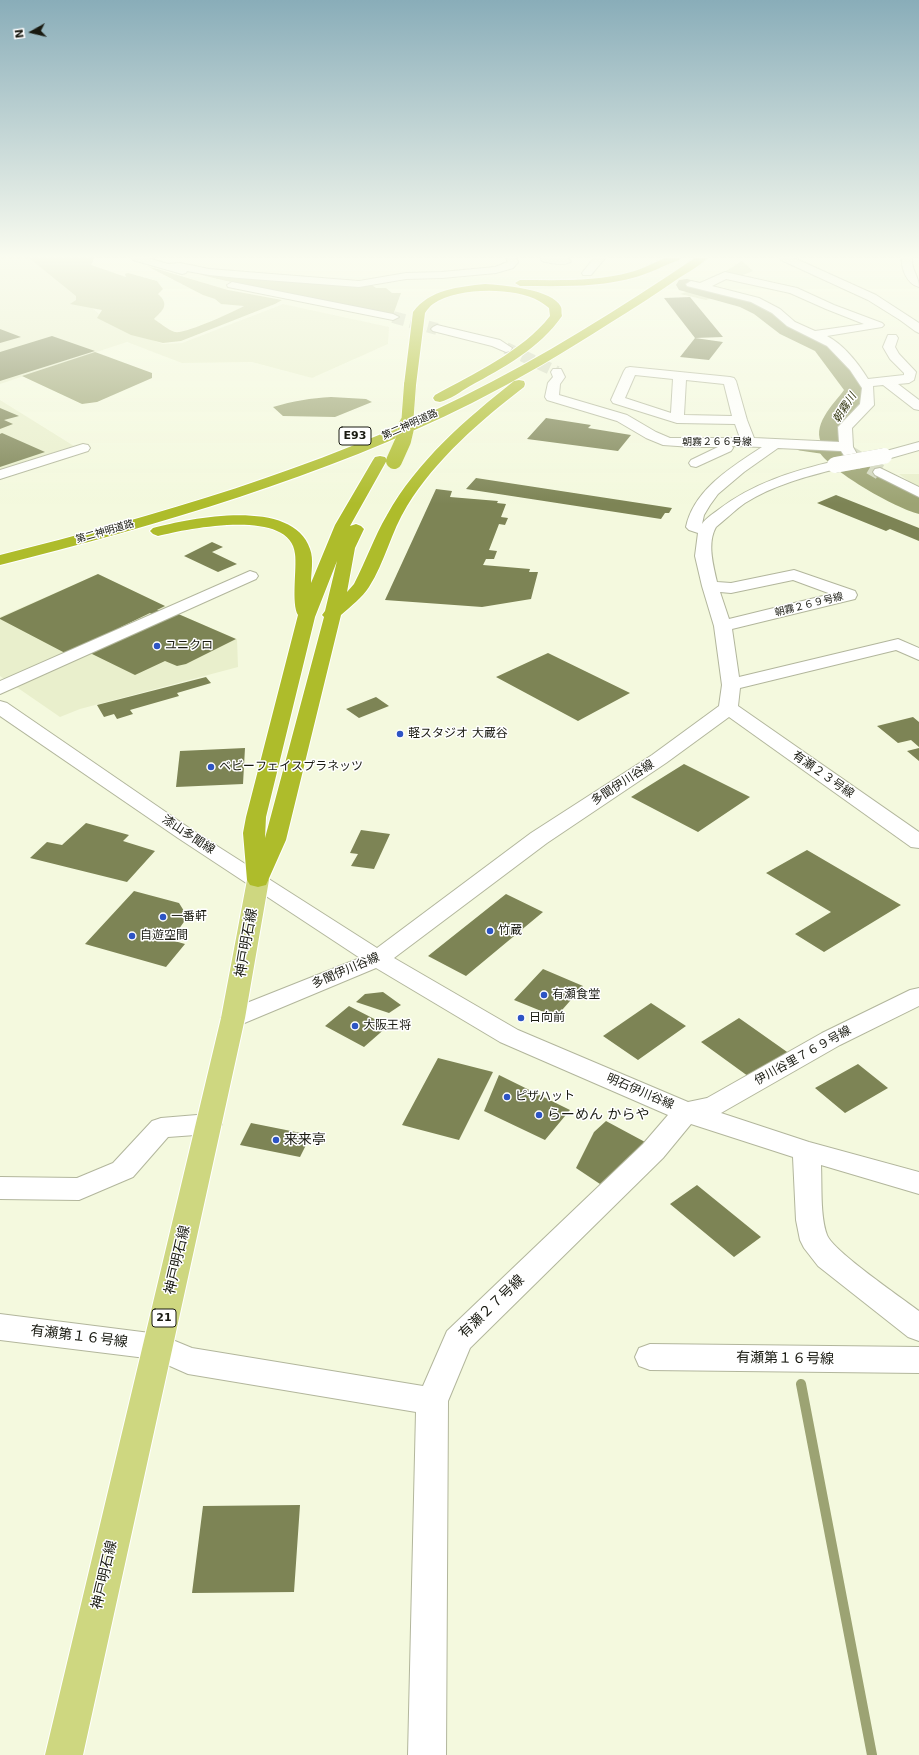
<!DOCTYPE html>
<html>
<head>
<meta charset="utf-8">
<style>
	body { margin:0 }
	#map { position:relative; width:919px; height:1755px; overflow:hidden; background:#f4f9de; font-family:"DejaVu Sans",sans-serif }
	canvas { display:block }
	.north { position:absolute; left:12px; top:12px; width:40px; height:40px; -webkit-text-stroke:3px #fff; paint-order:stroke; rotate:262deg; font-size:11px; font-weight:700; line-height:16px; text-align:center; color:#191a11 }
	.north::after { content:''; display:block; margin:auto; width:14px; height:18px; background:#191a11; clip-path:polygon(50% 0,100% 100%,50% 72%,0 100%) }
</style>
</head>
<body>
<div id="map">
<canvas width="919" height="1755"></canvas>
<div class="north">N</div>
</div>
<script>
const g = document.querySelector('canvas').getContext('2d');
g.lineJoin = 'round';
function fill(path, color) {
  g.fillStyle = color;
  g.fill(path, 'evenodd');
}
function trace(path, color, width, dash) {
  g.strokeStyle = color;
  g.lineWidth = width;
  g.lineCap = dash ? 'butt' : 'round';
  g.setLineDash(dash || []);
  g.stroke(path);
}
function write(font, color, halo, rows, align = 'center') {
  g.font = font + ' "DejaVu Sans","Noto Sans JP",sans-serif';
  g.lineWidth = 3;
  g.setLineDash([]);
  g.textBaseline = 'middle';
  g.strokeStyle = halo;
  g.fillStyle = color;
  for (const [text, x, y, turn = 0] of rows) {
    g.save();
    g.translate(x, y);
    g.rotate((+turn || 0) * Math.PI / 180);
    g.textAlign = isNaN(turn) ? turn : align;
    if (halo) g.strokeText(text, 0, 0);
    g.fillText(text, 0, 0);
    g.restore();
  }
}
fill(new Path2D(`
	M0 258H34L99 314 125 330 163 344 182 343 283 304 389 327 388 344 312 378 252 362 182 363 127 342 0 384Z
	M0 400 74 446 0 470Z
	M899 474H919V487L910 482Z
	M98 574 169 608 7 681 0 676V617Z
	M176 613 237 639 238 667 80 709 60 717 15 686Z`), '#e9efcc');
fill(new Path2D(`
	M742 261 753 271 740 276 723 273Z
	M696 289 720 296 706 300 680 294Z`), '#d4dcb1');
fill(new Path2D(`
	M29 258H94L91 265 126 277 125 274 128 273 157 281 163 289 158 294C170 305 163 310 154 319 160 323 168 330 175 332 186 334 233 312 244 306L221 304 215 299 203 295 147 266 228 290 282 300 275 304 181 341 163 343 131 335 97 318 102 310 70 304 76 300V296Z
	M185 270 360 286 372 285 376 288H386L392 293H401L393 315C358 307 323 300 287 293 253 286 219 281 185 270Z`), '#c1c897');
fill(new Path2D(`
	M95 352 152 373V378L97 402 82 404 22 376Z
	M331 397 366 399 372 402 335 417 283 416 273 407C293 401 311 398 331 397Z`), '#9ca373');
trace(new Path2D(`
	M800 448 834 453`), '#9ca373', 5);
trace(new Path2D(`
	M801 1384 872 1755`), '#9ca373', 10);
fill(new Path2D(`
	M687 279 756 297 770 304 796 324 831 341 870 390 846 423 848 442 845 446 873 469 919 493V514C895 508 834 473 820 453L823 446C810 426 833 405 844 390L815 351 780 334 754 314 740 307 679 290 676 285 679 280Z`), '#9ca373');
fill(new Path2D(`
	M690 297 723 337 695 338 664 298Z
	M0 329 21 337 0 343Z
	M52 336 95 351 0 381V352Z
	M695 338 723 342 709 360 680 357Z
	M0 408 19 416 4 420 13 424 0 429Z
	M546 418 591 425 588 428 631 435 618 451 527 439Z
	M2 433 45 452 0 467V434Z
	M476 478 672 508 669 513H665L661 519 466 489Z
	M436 489 452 491 450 497 498 501 497 503 506 504 501 517 508 518 505 525 499 524 489 550 497 551 494 559H486L483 565 530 569 529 572H538L531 599 482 607 385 600Z
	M836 495 919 528V541L890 529 886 531 817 503Z
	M212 542 223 547 212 552 237 564 218 572 184 556Z
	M98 574 165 606 157 610 161 611 153 615 150 613 121 627 125 628 110 635 106 634 65 653 0 619V618Z
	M176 613 236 639 186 664 177 666 165 661 135 675 90 653Z
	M548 653 630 693 578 721 496 677Z
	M206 677 211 683 177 693 179 696 130 710 133 714 117 719 114 714 104 717 97 705Z
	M376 697 389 706 359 718 346 709Z
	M913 717 919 722V747L911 740 898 743 877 726Z
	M245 748 243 784 176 787 180 751Z
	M919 748V761L907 751Z
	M684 764 750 797 698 832 631 797Z
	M86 823 129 835 123 841 155 851 127 882 30 858 47 842 62 845Z
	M361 830 390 834 374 869 351 866 358 854 350 853Z
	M807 850 901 905 824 952 795 934 831 912 766 873Z
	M134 891 179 903 184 911 186 919 171 940 185 944 166 967 85 944Z
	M506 894 543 912 466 976 428 956Z
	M543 969 583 986 556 1017 514 1000Z
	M383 992 401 1005 389 1013 356 1002 365 994Z
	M651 1003 686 1026 638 1060 603 1036Z
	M349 1006 388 1026 364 1047 325 1026Z
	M739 1018 790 1054 752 1079 701 1042Z
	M438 1058 493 1072 459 1140 402 1125Z
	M858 1064 888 1088 845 1113 815 1088Z
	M499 1075 570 1110 545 1140 484 1111Z
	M606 1121 645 1142 603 1186 576 1168 594 1132Z
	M251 1123 311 1135 300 1157 240 1145Z
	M697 1185 761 1237 734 1257 670 1204Z
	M300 1505 294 1592 192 1593 203 1506Z`), '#7d8455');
trace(new Path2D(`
	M393 317 437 329
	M506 348 557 372`), '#d3d8bf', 12, [12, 6]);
trace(new Path2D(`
	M850 454 880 472`), '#d3d8bf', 16, [16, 8]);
const minor = new Path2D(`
	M132 258H148L168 264 180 263 209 269 359 281 406 273 442 272 495 267 508 262 506 258H516L518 262 513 268 496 273 442 278 406 279 359 287 239 278 209 275 187 271 186 273 182 274 133 260Z
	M541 258H567L571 261C566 267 550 263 542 261Z
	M594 258H605L591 275H583L582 273Z
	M780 258H794L876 295 919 323V333L915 331 900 320 868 300 781 260Z
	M902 258H912C911 270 919 276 919 287 907 284 901 269 902 258Z
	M725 272 797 288 834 305 882 323 884 325 882 327 827 336C844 345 858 363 868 379L904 375V373L890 359 883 347 888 335H896L898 338 895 347 899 354 916 372 914 380 909 383 898 384 919 400V410L914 409 883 385 873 386 874 405 852 428 853 447 857 454 855 457 850 458 845 457 841 451 778 448 744 472 718 494 710 505 704 515 702 524C706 518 713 514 718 510 753 483 793 471 835 461L840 462 842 465 840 468C808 476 773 485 745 503 735 510 726 519 716 527 707 543 713 564 717 582L731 583 794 570 855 591 857 595 855 599 732 629 739 677 898 639 919 648V660L896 650 740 688 738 706 919 832V848L911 847 729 717 666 763 547 843 394 958 518 1030 688 1102 707 1098 822 1033 910 990 919 988V1006L840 1045 721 1113 809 1142 919 1172V1194L821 1165C822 1186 820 1216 827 1235 833 1251 902 1298 919 1311V1341L908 1337 818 1266 804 1248 800 1240 796 1220 793 1157 691 1124 663 1158 470 1348 448 1401 446 1755H408L416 1412 188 1374 154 1359 0 1340V1314L158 1334 192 1348 423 1386 447 1331 643 1144 668 1115 500 1042 376 968 242 1024 233 1026 224 1024 221 1018 224 1012 360 958 178 838 0 716V701L7 703 192 830 377 948 531 833 652 755 719 706 722 685 714 626 702 586 695 556 698 533 689 530 686 527C694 489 732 467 762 447L732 446 733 448 731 451 696 467 691 466 689 463 691 460 718 447H692L663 445 646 438 617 421 547 400 545 397 548 383 553 377 551 372 553 369H561L565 377 560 384 559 395 627 415 656 432 670 438H740L735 424 677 423 613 403 611 400 624 371 626 368 630 367 730 377 734 378 736 381 747 420 754 438 839 442 838 427 860 404 862 388 850 370 827 346 787 326 772 313 751 302 687 286 686 284 691 281 700 283ZM726 279 790 293 826 309 864 324 815 331 795 322 780 309 759 298 712 286ZM635 375 673 379 671 413 625 398ZM686 380 724 384 732 416 684 415ZM793 580 831 594 729 619 720 592 731 593Z
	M232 282 393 314 399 317 393 320 228 287 227 285Z
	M437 325 500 340 512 348 510 351 506 352 492 346 433 331 431 329 433 327Z
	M919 442V450L884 460 879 459 877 456 879 453Z
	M83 444 88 445 90 448 88 451 0 479V470Z
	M880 468 919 487V497L875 475 873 472 875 469Z
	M250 571 256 573 258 576 256 579 0 694V681Z
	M209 1114 218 1117 222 1124 218 1131 209 1134 168 1137 133 1177 79 1200 0 1199V1177L77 1178 113 1163 152 1121 161 1118Z
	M650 1344 919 1347V1373L650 1370 639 1366 635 1357 639 1348Z`);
const major = new Path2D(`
	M258 873 266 875 269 880 245 1018 83 1755H45L221 1018 247 880 250 875Z`);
const highway = new Path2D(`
	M665 258H680L679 260C664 265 651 273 636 277 598 288 559 286 520 286L515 283 520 280C557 280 595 282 631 272 643 269 653 263 665 258Z
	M695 258H707C700 266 688 272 679 278 656 294 633 309 610 323 565 352 519 379 472 403 326 476 157 526 0 565V555C156 516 317 469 462 397 543 357 620 308 695 258Z
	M485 284C502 285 553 289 561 307 562 309 561 313 562 316 540 348 503 368 470 386 460 392 451 399 440 402L435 401 433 398 435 395C473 374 523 351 550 316L549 308C546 306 543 303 539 301 514 287 458 287 433 304 430 306 427 310 425 313L416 385 415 388H405L404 385 413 312C430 289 459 287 485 284Z
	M519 380 524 381 525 384 524 387C480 421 436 459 407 506 391 532 385 562 369 587 362 598 351 606 341 615L286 840 266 885 258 887 250 885 247 880 243 833 246 817 298 615C291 604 297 568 295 554 291 507 186 529 158 536L153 534 150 531 153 528C191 518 293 497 310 549 314 559 311 573 311 583L335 525 373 460 375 457 380 456 385 457 387 460 350 526 356 524 361 526 364 529 355 548 347 592 354 584C366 561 374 537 387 515 417 461 466 419 514 381ZM337 561 325 611 322 615 324 617 265 838 266 817 315 617Z`);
trace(minor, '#b2b69c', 2);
trace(major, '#fff', 2);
trace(highway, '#fff', 2);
fill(minor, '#fff');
fill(major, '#ced780');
fill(highway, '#aebc2b');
const minorBridge = new Path2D(`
	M835 465 884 456`);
const highwayBridgeFar1 = new Path2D(`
	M407 425 410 385`);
const highwayBridge = new Path2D(`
	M394 461 403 441 407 424`);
trace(minorBridge, '#b2b69c', 16, []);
trace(highwayBridgeFar1, '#fff', 13, []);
trace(highwayBridge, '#fff', 16, []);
trace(minorBridge, '#fff', 16);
trace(highwayBridgeFar1, '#aebc2b', 12);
trace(highwayBridge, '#aebc2b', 16);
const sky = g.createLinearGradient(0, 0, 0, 504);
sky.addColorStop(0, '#89adb9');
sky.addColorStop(0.51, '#fafcf0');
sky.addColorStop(1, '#fafcf000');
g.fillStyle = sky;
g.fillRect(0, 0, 919, 504);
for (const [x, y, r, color] of [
	[157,646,4,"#2d54c4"],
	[400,734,4,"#2d54c4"],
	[211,767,4,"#2d54c4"],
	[163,917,4,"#2d54c4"],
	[490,931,4,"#2d54c4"],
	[132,936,4,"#2d54c4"],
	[544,995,4,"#2d54c4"],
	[521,1018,4,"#2d54c4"],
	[355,1026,4,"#2d54c4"],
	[507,1097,4,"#2d54c4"],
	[539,1115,4,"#2d54c4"],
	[276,1140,4,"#2d54c4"]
]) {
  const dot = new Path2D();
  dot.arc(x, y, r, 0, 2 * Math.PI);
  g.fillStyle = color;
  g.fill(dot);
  trace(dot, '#fff', 1.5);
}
write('10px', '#191a11', '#fff', [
	["第二神明道路",410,425,-24],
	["朝霧２６６号線",717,442],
	["第二神明道路",105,532,-16],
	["朝霧２６９号線",809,605,-14]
]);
write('italic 11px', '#30340d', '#fff', [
	["朝霧川",845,408,-57]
]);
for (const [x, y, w] of [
	[355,436,32],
	[164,1318,24]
]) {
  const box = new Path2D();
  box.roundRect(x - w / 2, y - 9, w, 18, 3);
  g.fillStyle = '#fff';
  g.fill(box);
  trace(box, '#191a11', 1);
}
write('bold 11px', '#191a11', null, [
	["E93",355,436],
	["21",164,1318]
]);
write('12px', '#191a11', '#fff', [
	["ユニクロ",165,646],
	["軽スタジオ 大蔵谷",408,734],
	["ベビーフェイスプラネッツ",219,767],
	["一番軒",171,917],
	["竹蔵",498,931],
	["自遊空間",140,936],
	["有瀬食堂",552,995],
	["日向前",529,1018],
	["大阪王将",363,1026],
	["ピザハット",515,1097]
], 'left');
write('12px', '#191a11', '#fff', [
	["有瀬２３号線",823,775,35],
	["多聞伊川谷線",623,783,-33],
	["漆山多聞線",188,835,33],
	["多聞伊川谷線",346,971,-23],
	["伊川谷里７６９号線",803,1056,-29],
	["明石伊川谷線",640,1092,23]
]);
write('14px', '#191a11', '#fff', [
	["神戸明石線",247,943,-80],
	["神戸明石線",178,1260,-77],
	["有瀬２７号線",492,1307,-44],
	["有瀬第１６号線",79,1337,7],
	["有瀬第１６号線",785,1359,1],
	["神戸明石線",105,1575,-77]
]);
write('14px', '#191a11', '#fff', [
	["らーめん からや",547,1115],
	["来来亭",284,1140]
], 'left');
</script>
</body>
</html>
